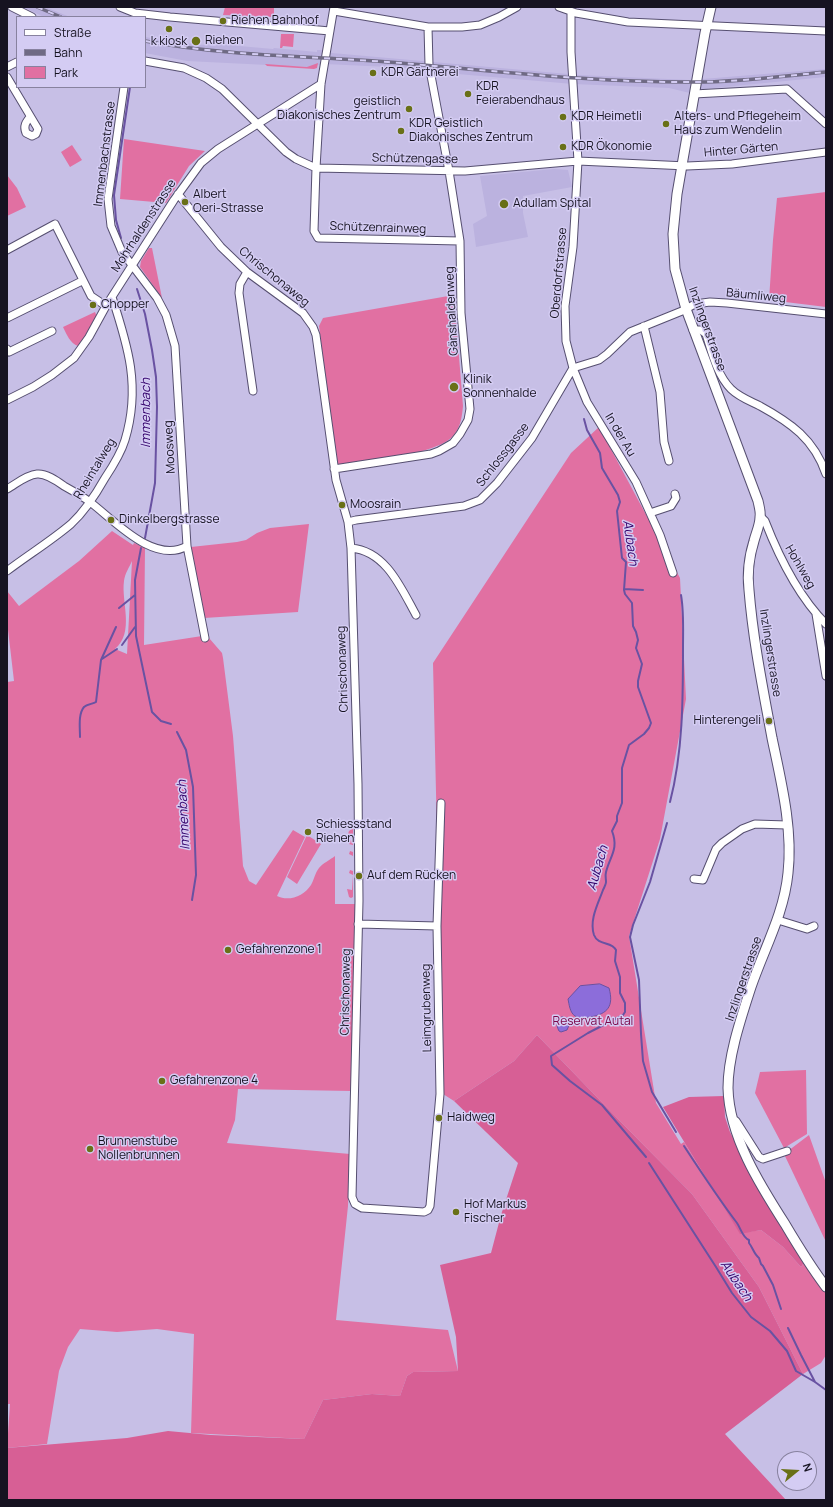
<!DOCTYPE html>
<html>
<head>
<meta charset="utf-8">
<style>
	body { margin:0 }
	#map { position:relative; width:833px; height:1507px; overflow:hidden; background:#c7bfe6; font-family:Manrope,sans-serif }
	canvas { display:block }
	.frame { position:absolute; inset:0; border:8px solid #161321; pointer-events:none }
	.legend { position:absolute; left:16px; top:16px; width:130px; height:72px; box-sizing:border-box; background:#d4ccf3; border:1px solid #88829f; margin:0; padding:5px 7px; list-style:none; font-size:12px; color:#161321 }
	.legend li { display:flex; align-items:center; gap:8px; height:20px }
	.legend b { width:20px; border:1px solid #88829f }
	.north { position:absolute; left:777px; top:1451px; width:40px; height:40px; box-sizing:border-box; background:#d4ccf3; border:1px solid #88829f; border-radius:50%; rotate:72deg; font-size:11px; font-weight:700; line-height:16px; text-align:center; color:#161321 }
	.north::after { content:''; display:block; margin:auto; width:14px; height:18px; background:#697017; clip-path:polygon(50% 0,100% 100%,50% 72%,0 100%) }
</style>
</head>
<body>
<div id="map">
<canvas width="833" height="1507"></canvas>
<div class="frame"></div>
<ul class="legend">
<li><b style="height:5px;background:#fff"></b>Straße</li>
<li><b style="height:5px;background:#6f6a84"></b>Bahn</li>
<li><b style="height:11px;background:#e170a2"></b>Park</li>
</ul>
<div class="north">N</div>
</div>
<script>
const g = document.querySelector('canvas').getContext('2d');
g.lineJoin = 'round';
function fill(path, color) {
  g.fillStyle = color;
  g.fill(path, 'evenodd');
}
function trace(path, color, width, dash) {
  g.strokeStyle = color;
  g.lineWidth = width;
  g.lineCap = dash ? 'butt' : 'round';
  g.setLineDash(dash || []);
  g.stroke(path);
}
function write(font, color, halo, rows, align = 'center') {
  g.font = font + ' Manrope,sans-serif';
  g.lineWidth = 3;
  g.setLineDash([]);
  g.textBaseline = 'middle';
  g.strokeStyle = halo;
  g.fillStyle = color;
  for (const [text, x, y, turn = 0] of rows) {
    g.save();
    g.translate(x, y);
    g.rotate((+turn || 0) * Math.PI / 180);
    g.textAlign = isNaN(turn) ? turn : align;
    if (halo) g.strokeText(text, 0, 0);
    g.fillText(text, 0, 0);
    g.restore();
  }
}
fill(new Path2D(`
	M23 7H45L70 17H44Z
	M145 37 174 42 216 46 217 44 273 49 274 48 317 52V50H321L332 53 579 75 690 80 826 69V77L704 89 694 94 669 88 573 84 423 71 410 68 325 64 308 67 187 61 145 53Z
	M554 169 568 170 572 187 523 196V213L528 237 476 247 473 224 487 216 480 176Z`), '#bbb2df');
fill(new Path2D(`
	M225 7H274V17L223 15Z
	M281 34H294L293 47 283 46 282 48H280Z
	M318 63 317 68 314 69 267 66 265 64 307 67Z
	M124 139 205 151 189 166 166 203 120 199Z
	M72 145 82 160 70 167 61 152Z
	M7 175 17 188 26 207 7 216Z
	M826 192V307L769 300 773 240 777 198Z
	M149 248H152L162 298 140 267 141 261Z
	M454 295 463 406C462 416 461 426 454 435 438 455 363 462 337 466L319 326 323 318Z
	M95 312 97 317 90 330 78 346C70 343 67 335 63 327Z
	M599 427 680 578 686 699 660 839 629 936 656 1103 681 1144 684 1142 740 1233 761 1230 783 1247 801 1267 805 1261 826 1292V1355L821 1363 803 1374 759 1287 692 1194 618 1119 537 1035 514 1061 454 1101 443 1094 433 663 571 453Z
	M309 524 298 612 204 618 191 547 237 542 246 540 257 533 270 528Z
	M112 531 133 545 134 543 145 548 144 645 202 636 209 638 222 653 223 658 233 736 243 866 249 881 256 885 293 830 305 837 277 896C289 902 304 896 311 885 314 880 315 873 319 868 323 863 330 860 335 856V904H359L352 1091 238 1089 235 1120 227 1143 350 1154 348 1206 336 1320 448 1330 458 1371 413 1372 407 1376 400 1396 372 1394 323 1400 304 1439 191 1433 194 1334 157 1329 117 1332 80 1329 68 1347 59 1371 47 1444 7 1448 10 1404H7V682L14 681 7 621V591L19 606 79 561ZM132 561 127 654 115 649C135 632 121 602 124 581 125 573 129 568 132 561Z
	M353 828V897L351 898 349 897 347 889 352 890 353 875 349 873 350 870 353 871V856L349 854 350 851 353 852V845L349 844V840L353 841V837L348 834 349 831Z
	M307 835 321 844 297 884 287 877Z
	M806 1070 807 1134 784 1148 755 1093 760 1072Z
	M809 1135 826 1183V1242L784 1154Z`), '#e170a2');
fill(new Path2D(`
	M537 1035 618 1119 692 1194 759 1287 803 1374 725 1434 786 1500H7V1448L127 1438 168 1431 211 1435 304 1439 323 1400 372 1394 400 1396 407 1376 413 1372 458 1371 456 1337 440 1265 491 1253 501 1215 518 1163 454 1101 514 1061Z
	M724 1096 725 1117 730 1132 746 1163 805 1261 801 1267 783 1247 761 1230 740 1234 663 1107 689 1097Z`), '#d75f95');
const water = new Path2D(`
	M600 984 609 988C614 1006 608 1014 590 1017 585 1018 579 1019 575 1016 570 1013 569 1004 568 999L580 986Z
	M562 1017 567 1018 570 1023 567 1030 561 1032 559 1031C556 1025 556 1021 562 1017Z`);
fill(water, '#8c6dda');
trace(water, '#6952a2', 1);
trace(new Path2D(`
	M121 238 116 220 114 195 130 87
	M137 289 145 314 152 350 156 377 157 407 155 483 145 538
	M584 419 587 430 600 453 602 468 618 495 620 502 617 511 622 558 626 562 624 590 625 594 632 603 633 626 636 632 638 640 636 648 642 664 638 681V687L651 723 649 728 644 734 629 745 622 768V803L617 816V821L612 831C619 849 610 856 606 872 605 876 606 878 606 882 606 884 604 888 603 890 598 904 589 920 594 935 598 946 612 941 616 950L615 961 620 977V993L625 1003V1012L623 1015 588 1033 551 1056 552 1065 570 1081 602 1105 646 1157
	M141 548 135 580 136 636 152 712 161 721 171 724
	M624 589 643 590
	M119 608 135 595
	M122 645 135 627
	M102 659 117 649
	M177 732 186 750 193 787 196 875 192 900
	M80 737C80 728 78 714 84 707 87 704 93 704 96 702L101 660 116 627
	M670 802C683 752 683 699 683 647 683 630 684 612 681 595
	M667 823 650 882 633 925 630 937 639 980 641 1034 643 1061 652 1092 676 1132
	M684 1146C701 1172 718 1198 737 1223 741 1229 743 1238 749 1240V1243C753 1248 754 1254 759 1258L761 1264 763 1266 773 1285 781 1309
	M649 1163 716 1267 732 1293 751 1317 770 1331 787 1351 796 1371 815 1382 826 1390
	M788 1328 801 1355 815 1382`), '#6952a2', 2);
const minor = new Path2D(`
	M12 7 32 17
	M120 7 135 13 170 17 330 31
	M334 7 321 84 316 168 314 231 318 238 460 241
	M559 7 576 13 628 22 826 31
	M334 11 428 27H462L480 25 499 17 517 7
	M571 12V52L578 161 573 247 565 306 566 341 573 368 587 402 636 482 660 535 673 573
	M145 61 184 68 206 78 222 89 286 152 296 159 316 168 465 171 578 161 687 166 732 164 826 152
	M7 67 17 62
	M7 77 38 129 36 134 32 136 26 133C23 126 26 122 30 117
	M124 87 108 199 111 226 122 252 157 298 166 315 175 346 187 546 205 638
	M694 94 787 89 826 124
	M178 194 221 247 247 272 303 313 313 327 316 335 336 480 348 522 351 548 358 784 359 901 352 1197 355 1204 362 1208 424 1212 428 1210 430 1206 440 1094 437 926 441 803
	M7 250 55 224 91 296 106 306
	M247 272 240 284 239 293 253 391
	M7 318 82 281
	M644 326 660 392 664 442 669 461
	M693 330H701L706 334C712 353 717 375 731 389 739 397 750 401 760 406 791 423 814 439 826 474
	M7 349 9 352 52 331
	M573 368 599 360 607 354 630 332 682 311 695 304 710 302 727 303 826 314
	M7 400 33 387 52 375 74 358 89 337 106 306 174 200 201 163 218 149 321 84
	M334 469 431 454 439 451 453 443 460 434 468 420 470 409 461 313 460 241 449 171 429 65 428 27
	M7 489C16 484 26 475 37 474 46 473 57 481 64 486 73 491 82 496 90 502 114 520 154 565 187 546
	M650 513 671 506 676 498 675 494
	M761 517 765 521C779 557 798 596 826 624
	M348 522 356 520 464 506 480 500 497 483 532 438 573 368
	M351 548C386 551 401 588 416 615
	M7 571C28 555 51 541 71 524 85 511 96 494 105 478 113 466 121 453 125 440 141 387 128 346 112 297
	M816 614 826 676
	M694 879 703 880 716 849 722 843 742 829 755 824 787 825
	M778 920 807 929 814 926
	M358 924 437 926
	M736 1121 759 1157 763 1159 787 1151`);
const tertiary = new Path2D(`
	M711 7 705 33 677 194 673 234 675 269 686 309 758 501C759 506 761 512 760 517 760 525 756 533 754 541 749 557 747 573 749 590 753 640 763 689 772 738 781 781 793 829 788 873 784 914 764 949 751 987 741 1018 728 1056 728 1088 729 1136 760 1185 785 1224 798 1246 811 1267 826 1287`);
trace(minor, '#564f70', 9);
trace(tertiary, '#564f70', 11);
trace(minor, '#fff', 7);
trace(tertiary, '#fff', 9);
const rail = new Path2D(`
	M37 7 61 17
	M145 41C225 56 307 56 388 62 490 70 593 83 696 82 739 82 783 76 826 72`);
trace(rail, '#6f6a84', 3.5);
trace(rail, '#d4ccf3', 2, [6]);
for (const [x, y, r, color] of [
	[223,21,4,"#697017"],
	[169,29,4,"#697017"],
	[196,41,5,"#697017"],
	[373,73,4,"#697017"],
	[468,94,4,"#697017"],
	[409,109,4,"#697017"],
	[563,117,4,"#697017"],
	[666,124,4,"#697017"],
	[401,131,4,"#697017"],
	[563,147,4,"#697017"],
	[185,202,4,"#697017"],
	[504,204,5,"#697017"],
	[93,305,4,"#697017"],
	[454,387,5,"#697017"],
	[342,505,4,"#697017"],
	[111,520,4,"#697017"],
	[769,721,4,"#697017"],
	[308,832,4,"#697017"],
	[359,876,4,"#697017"],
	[228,950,4,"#697017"],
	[162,1081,4,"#697017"],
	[439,1118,4,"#697017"],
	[90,1149,4,"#697017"],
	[456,1212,4,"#697017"]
]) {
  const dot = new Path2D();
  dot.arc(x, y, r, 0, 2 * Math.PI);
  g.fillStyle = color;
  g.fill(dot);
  trace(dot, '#d4ccf3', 1.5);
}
write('12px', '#161321', '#d4ccf3', [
	["Riehen Bahnhof",231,21],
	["Riehen",205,41],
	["k kiosk",169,42,"center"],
	["KDR Gärtnerei",381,73],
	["KDR",476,87],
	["Feierabendhaus",476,101],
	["geistlich",401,102,"right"],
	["Diakonisches Zentrum",401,116,"right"],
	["KDR Heimetli",571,117],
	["Alters- und Pflegeheim",674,117],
	["Haus zum Wendelin",674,131],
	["KDR Geistlich",409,124],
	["Diakonisches Zentrum",409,138],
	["KDR Ökonomie",571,147],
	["Albert",193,195],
	["Oeri-Strasse",193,209],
	["Adullam Spital",513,204],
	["Chopper",101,305],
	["Klinik",463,380],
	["Sonnenhalde",463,394],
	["Moosrain",350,505],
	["Dinkelbergstrasse",119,520],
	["Hinterengeli",761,721,"right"],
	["Schiessstand",316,825],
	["Riehen",316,839],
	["Auf dem Rücken",367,876],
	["Gefahrenzone 1",236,950],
	["Gefahrenzone 4",170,1081],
	["Haidweg",447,1118],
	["Brunnenstube",98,1142],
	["Nollenbrunnen",98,1156],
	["Hof Markus",464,1205],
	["Fischer",464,1219]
], 'left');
write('12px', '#161321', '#d4ccf3', [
	["Hinter Gärten",741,150,-5],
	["Immenbachstrasse",105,154,-83],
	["Schützengasse",415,159,1],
	["Mohrhaldenstrasse",144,226,-57],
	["Schützenrainweg",378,228,2],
	["Oberdorfstrasse",559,273,-85],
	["Chrischonaweg",274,277,39],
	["Bäumliweg",756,296,6],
	["Gänshaldenweg",452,311,-93],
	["Inzlingerstrasse",707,329,70],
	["In der Au",620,435,59],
	["Moosweg",170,447,-93],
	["Schlossgasse",503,455,-52],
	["Rheintalweg",95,469,-59],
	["Hohlweg",800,567,60],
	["Inzlingerstrasse",770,653,81],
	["Chrischonaweg",343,669,-92],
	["Inzlingerstrasse",744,979,-71],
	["Chrischonaweg",346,992,-89],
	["Leimgrubenweg",427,1008,-91]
]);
write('12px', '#7b0749', '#d4ccf3', [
	["Reservat Autal",593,1022]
]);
write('italic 13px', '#33026b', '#d4ccf3', [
	["Immenbach",146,413,-90],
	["Aubach",630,543,82],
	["Immenbach",184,815,-93],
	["Aubach",598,868,-74],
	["Aubach",736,1281,56]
]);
</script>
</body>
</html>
